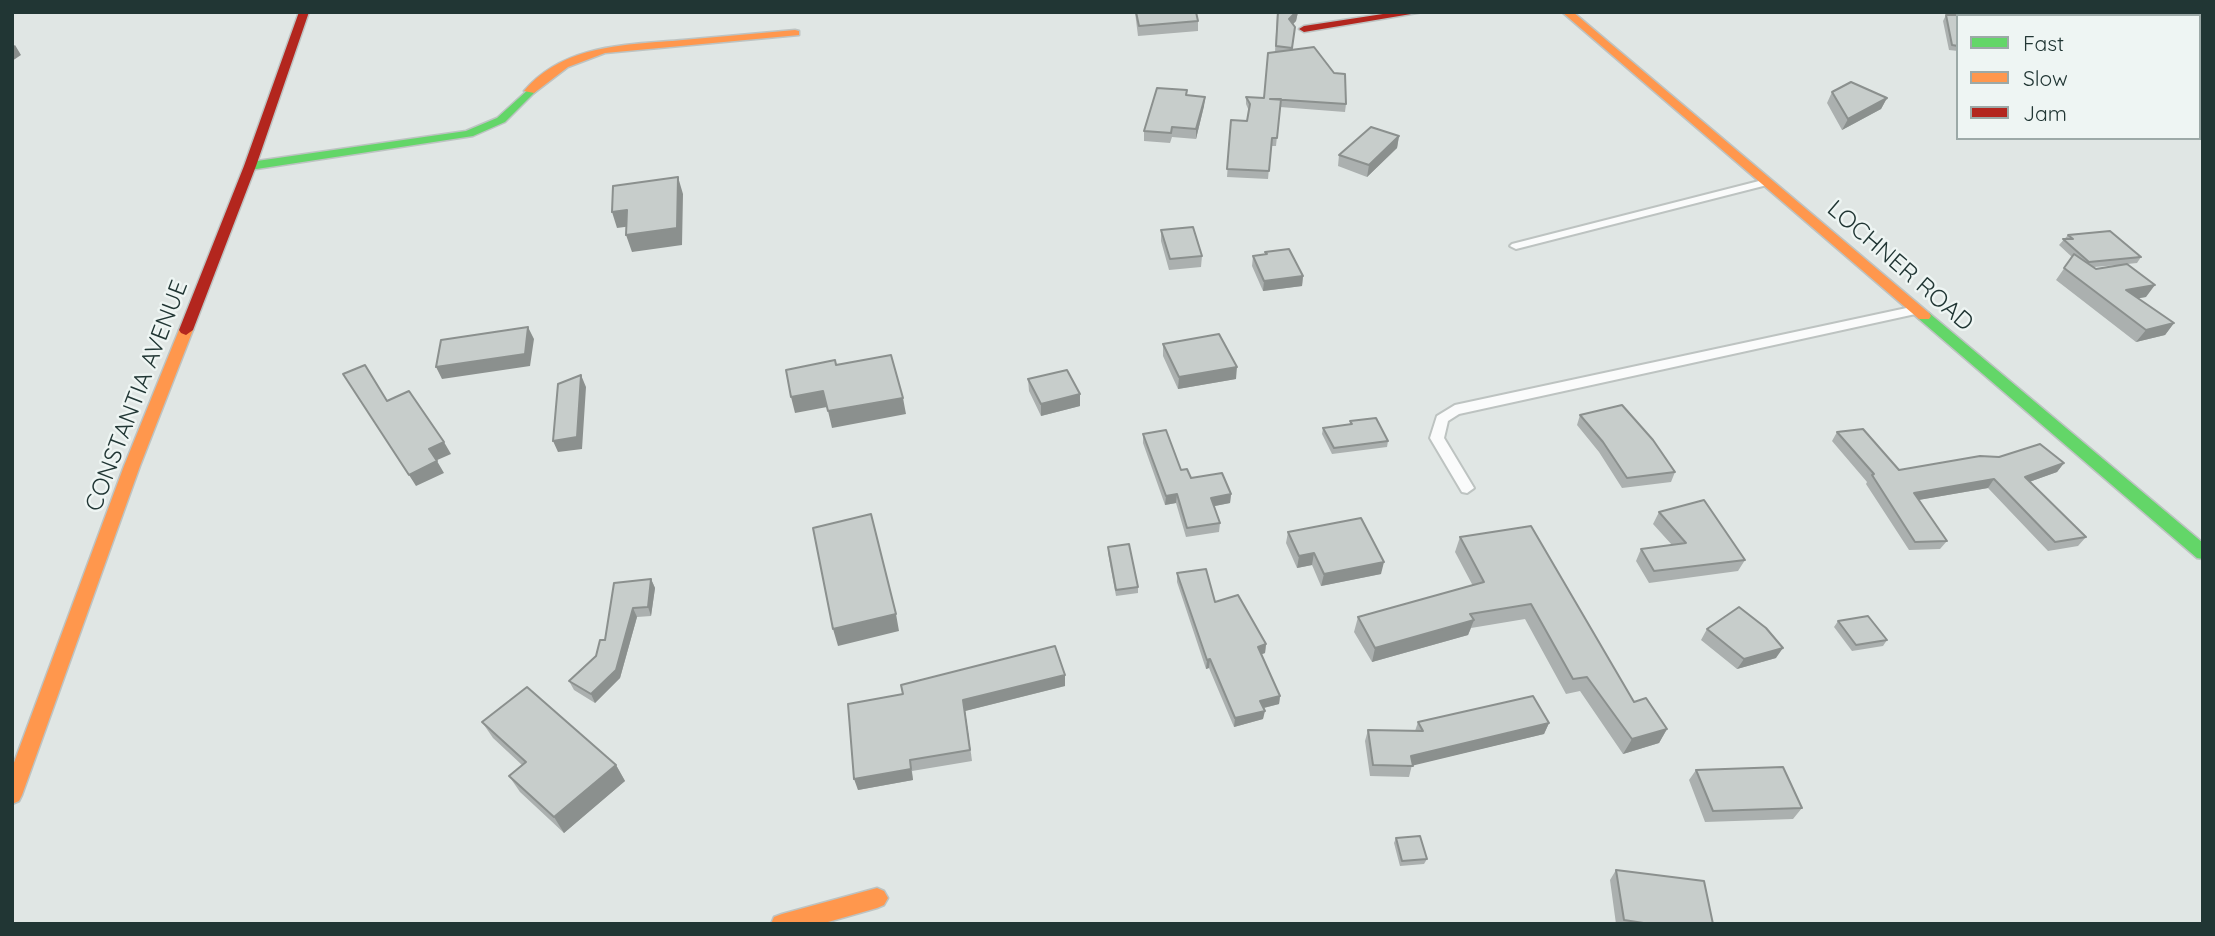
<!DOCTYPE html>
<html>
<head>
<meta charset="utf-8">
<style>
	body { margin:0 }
	#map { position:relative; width:2215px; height:936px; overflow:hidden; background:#e0e6e4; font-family:Quicksand,sans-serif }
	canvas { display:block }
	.frame { position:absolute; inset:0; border:14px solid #213634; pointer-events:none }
	.legend { position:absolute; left:1956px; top:14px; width:245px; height:126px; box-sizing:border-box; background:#eef5f3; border:2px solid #9ca9a7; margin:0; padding:9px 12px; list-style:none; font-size:21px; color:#213634 }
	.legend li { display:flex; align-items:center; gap:14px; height:35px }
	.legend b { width:35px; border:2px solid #9ca9a7 }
</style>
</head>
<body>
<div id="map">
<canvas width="2215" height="936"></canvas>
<div class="frame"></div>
<ul class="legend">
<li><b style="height:9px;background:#63d668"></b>Fast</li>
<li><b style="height:9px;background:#ff974d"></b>Slow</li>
<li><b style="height:9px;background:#b3261e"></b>Jam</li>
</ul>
</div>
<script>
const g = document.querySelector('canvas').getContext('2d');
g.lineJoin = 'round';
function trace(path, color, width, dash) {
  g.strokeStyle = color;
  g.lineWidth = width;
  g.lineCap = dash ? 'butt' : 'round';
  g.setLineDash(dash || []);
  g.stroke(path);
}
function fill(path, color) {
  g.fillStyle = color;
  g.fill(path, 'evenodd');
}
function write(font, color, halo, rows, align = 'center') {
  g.font = font + ' Quicksand,sans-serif';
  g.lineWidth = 5;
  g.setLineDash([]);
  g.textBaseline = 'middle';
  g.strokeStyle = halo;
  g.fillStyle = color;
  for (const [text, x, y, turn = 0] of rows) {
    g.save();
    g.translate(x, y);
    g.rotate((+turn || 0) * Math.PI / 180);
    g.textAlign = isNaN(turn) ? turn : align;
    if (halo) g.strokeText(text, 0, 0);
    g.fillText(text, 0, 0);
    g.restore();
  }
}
const lane = new Path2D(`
	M1767 179 1772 182 1771 184 1516 249 1510 246 1512 244Z
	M1916 306 1920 307 1922 310 1920 313 1459 414 1448 421 1444 438 1474 488 1467 493 1462 492 1430 438 1437 416 1455 405Z`);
const fast = new Path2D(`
	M530 88 536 91 505 122 473 136 250 170 244 166 250 162 466 131 497 118Z
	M1924 312 1929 313 2203 543V559L2197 558 1919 319 1917 316 1919 313Z`);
const slow = new Path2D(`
	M1562 12H1573L1929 313 1931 316 1929 319H1919Z
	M795 30 799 31V35L605 53 568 67 534 93 524 91C564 44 626 45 683 40 720 37 758 33 795 30Z
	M186 325 193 330 140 466 22 795 19 801 12 804V768L124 466 179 330Z
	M877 888 884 891 888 898 884 905 877 908 821 924H771L774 917 782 914Z`);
const jam = new Path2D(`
	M299 12H309L256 166 193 330 186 335 181 333 179 330 244 166Z
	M1396 12H1423L1304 32 1299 29 1304 26Z`);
trace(lane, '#bdc3c1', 4);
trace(fast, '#bdc3c2', 3);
trace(slow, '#bdc3c2', 3);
trace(jam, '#bdc3c2', 3);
fill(lane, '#fafbfb');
fill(fast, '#63d668');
fill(slow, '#ff974d');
fill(jam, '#b3261e');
fill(new Path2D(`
	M1135 12H1196L1198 21V31L1138 36Z
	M1277 12H1298L1296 21 1293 24 1295 27 1292 50 1346 104 1345 112 1280 107 1276 146H1271L1268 179 1227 177 1231 120 1247 121 1249 111 1246 104V97L1264 98 1275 52Z
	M1946 15 1958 16V51L1949 50 1943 21Z
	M1187 90V95L1205 97 1204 106 1196 139 1172 137 1170 143 1144 141V131Z
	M1832 92 1887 98 1881 109 1842 130 1827 103Z
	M1399 136 1397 148 1367 177 1338 166 1339 155Z
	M1161 230 1202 256 1201 267 1169 270 1161 241Z
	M2068 235 2141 257 2137 263 2127 264 2146 297 2138 298 2174 323 2165 335 2136 342 2056 280 2072 257 2059 245ZM2118 265 2096 269 2094 267Z
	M1265 252 1303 276 1302 286 1263 291 1252 266 1253 256 1265 255Z
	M1163 344 1236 379 1178 389 1163 356Z
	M1028 379 1080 394V406L1041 416 1029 391Z
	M1580 415 1675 472 1671 482 1622 488 1599 452 1577 425Z
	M1350 421 1388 441 1387 447 1332 454 1322 434 1323 428 1350 424Z
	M1837 432 1899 470 2064 463 2057 472 2029 482 2086 537 2078 546 2048 551 1988 488 1918 500 1947 541 1940 549 1909 550 1866 484 1867 482 1832 441Z
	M1143 434 1191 478 1231 494 1230 503 1214 506 1220 523 1219 532 1186 537 1176 503 1165 505 1143 443Z
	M1659 512 1745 560 1738 571 1649 583 1636 561 1641 549 1672 545 1653 524Z
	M1288 532 1381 574 1321 586 1312 565 1297 568 1286 543Z
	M1460 537 1634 702 1667 729 1659 743 1623 754 1580 691 1566 694 1525 619 1471 628 1468 635 1372 662 1354 632 1358 617 1473 586 1455 552Z
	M1108 547 1138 587V593L1116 596 1108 553Z
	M1177 573 1215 602 1266 644 1265 653 1261 654 1280 696 1279 704 1264 708 1263 719 1234 727 1209 668 1206 669 1177 582Z
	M651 579 655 588 651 616 637 617 620 678 595 703 574 690 569 681 596 656 605 640Z
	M1838 621 1887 640 1883 646 1852 651 1834 627Z
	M1707 629 1776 658 1737 669 1701 640Z
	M1065 686 965 711 972 761 912 771 913 780 858 790 848 704Z
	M482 722 616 765 625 781 564 833 520 792 509 776 522 765 493 738Z
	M1418 722 1549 723 1544 734 1412 765 1409 777 1370 776 1365 741 1368 730 1415 731Z
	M1696 770 1802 808 1793 819 1705 822 1689 780Z
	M1396 838 1427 859 1424 864 1400 866 1394 843Z
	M1616 870 1713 924H1616L1610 880Z`), '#abb0af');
fill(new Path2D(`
	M1296 12H1298L1296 21 1288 29 1289 19Z
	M15 45 21 55 12 61V47Z
	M1205 97 1204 106 1196 139V129Z
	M1887 98 1881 109 1842 130 1848 119Z
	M1399 136 1397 148 1367 177 1369 165Z
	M678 177 683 194 682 245 632 252 626 235Z
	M627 210 632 226 617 228 612 212Z
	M1303 276 1302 286 1263 291 1264 281Z
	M2155 285 2146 297 2117 302 2126 290Z
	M2174 323 2165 335 2136 342 2146 330Z
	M528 327 534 339 530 366 442 379 436 367Z
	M1237 367 1236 379 1178 389 1179 377Z
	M581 375 586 387 582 449 558 452 553 441Z
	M823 391 827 407 795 413 791 397Z
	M1080 394V406L1041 416V404Z
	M903 398 906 414 832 428 828 411Z
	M444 442 451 454 435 461 429 449Z
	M437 461 444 473 416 486 409 475Z
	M2064 463 2057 472 2018 486 2025 477Z
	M1994 479 1988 488 1907 502 1914 493Z
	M1177 494 1176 503 1165 505 1166 496Z
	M1231 494 1230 503 1210 507 1211 498Z
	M1314 553 1312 565 1297 568 1299 556Z
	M1384 562 1381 574 1321 586 1324 574Z
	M651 579 655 588 651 616 648 607Z
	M633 608 637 617 620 678 595 703 591 694Z
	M896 614 899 631 838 646 833 629Z
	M1474 620 1468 635 1372 662 1375 648Z
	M1266 644 1265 653 1257 656 1258 647Z
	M1783 648 1776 658 1737 669 1744 659Z
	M1210 659 1209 668 1206 669 1207 660Z
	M1065 675V686L965 711 972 761 963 700Z
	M1280 696 1279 704 1259 709 1260 701Z
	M1265 711 1263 719 1234 727 1235 718Z
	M1549 723 1544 734 1407 767 1411 756Z
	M1667 729 1659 743 1623 754 1632 739Z
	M910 760 913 780 858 790 854 779Z
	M616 765 625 781 564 833 554 817Z`), '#8b908e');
const building = new Path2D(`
	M1136 12H1196L1198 21 1139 26Z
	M1278 12H1296L1289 19 1295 27 1292 48 1276 46Z
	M1946 15H1977L1958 16V46L1952 45Z
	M1314 47 1334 73 1345 74 1346 104 1270 99H1281L1277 138H1272L1269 171 1227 169 1231 120 1247 121 1250 104 1246 97 1264 98 1268 53Z
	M1851 82 1887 98 1848 119 1832 92Z
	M1157 88 1187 90 1186 95 1205 97 1196 129 1172 127 1171 133 1144 131Z
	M1371 127 1399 136 1369 165 1339 155Z
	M678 177 677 228 626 235 627 210 612 212 613 186Z
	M1193 227 1202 256 1170 259 1161 230Z
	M2110 231 2141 257 2089 262 2063 239H2073L2068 235Z
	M1289 249 1303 276 1264 281 1253 256 1267 254 1265 252Z
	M2074 254 2096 269 2127 264 2155 285 2126 290 2174 323 2146 330 2064 268Z
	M528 327 525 354 436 367 441 340Z
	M1219 334 1237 367 1179 377 1163 344Z
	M891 355 903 398 828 411 823 391 791 397 786 370 835 360 836 365Z
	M365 365 387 401 409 391 444 442 429 449 437 461 409 475 343 374Z
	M1067 370 1080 394 1041 404 1028 379Z
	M581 375 577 437 553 441 558 384Z
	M1622 405 1653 440 1675 472 1627 478 1603 442 1580 415Z
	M1376 418 1388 441 1334 448 1323 428 1352 424 1350 421Z
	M1863 429 1899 470 1980 456 1999 457 2040 444 2064 463 2025 477 2086 537 2055 542 1994 479 1914 493 1947 541 1915 542 1872 475 1874 474 1837 432Z
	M1166 430 1181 470 1187 469 1191 478 1222 473 1231 494 1211 498 1220 523 1187 528 1177 494 1166 496 1143 434Z
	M1704 500 1745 560 1654 571 1641 549 1686 543 1659 512Z
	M871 514 896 614 833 629 813 528Z
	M1361 518 1384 562 1324 574 1314 553 1299 556 1288 532Z
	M1531 526 1634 702 1646 698 1667 729 1632 739 1587 677 1573 679 1531 604 1470 614 1474 620 1375 648 1358 617 1484 582 1460 537Z
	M1129 544 1138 587 1116 590 1108 547Z
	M1206 569 1215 602 1238 595 1266 644 1258 647 1280 696 1260 701 1265 711 1235 718 1210 659 1207 660 1177 573Z
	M651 579 648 607 633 608 616 670 591 694 569 681 596 656 600 640H605L614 583Z
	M1739 607 1766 628 1783 648 1744 659 1707 629Z
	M1868 616 1887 640 1856 645 1838 621Z
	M1055 646 1065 675 963 700 970 750 910 760 911 769 854 779 848 704 903 694 901 685Z
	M527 687 616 765 554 817 509 776 526 762 482 722Z
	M1533 696 1549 723 1411 756 1413 766 1373 765 1368 730 1423 731 1418 722Z
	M1783 767 1802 808 1713 811 1696 770Z
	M1420 836 1427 859 1402 861 1396 838Z
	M1616 870 1704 881 1713 924H1650L1624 920Z`);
fill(building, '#c7cdcb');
trace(building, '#8b908e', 2);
write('24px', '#213634', '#eef5f3', [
	["LOCHNER ROAD",1900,266,41],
	["CONSTANTIA AVENUE",137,396,-69]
]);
</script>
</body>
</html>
